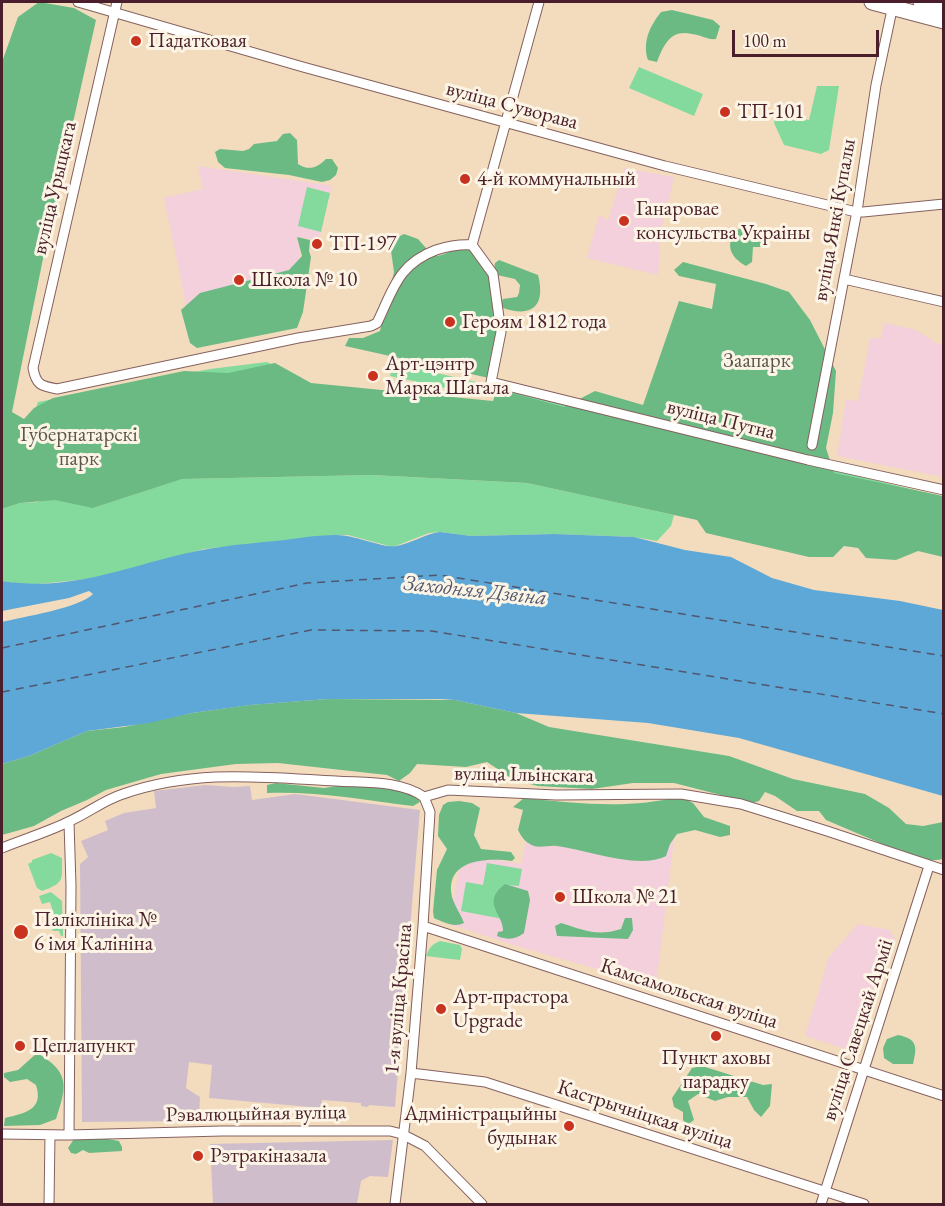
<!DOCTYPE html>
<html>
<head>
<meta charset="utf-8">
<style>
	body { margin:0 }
	#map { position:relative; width:945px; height:1206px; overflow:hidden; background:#f3dcbe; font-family:"EB Garamond",serif }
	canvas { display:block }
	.frame { position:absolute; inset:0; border:3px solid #4a1f2b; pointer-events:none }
	.scale { position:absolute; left:732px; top:30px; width:147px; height:27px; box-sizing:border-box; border:3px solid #4a1f2b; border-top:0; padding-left:8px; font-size:18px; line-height:21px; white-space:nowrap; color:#4a1f2b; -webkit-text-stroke:4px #fcf5e5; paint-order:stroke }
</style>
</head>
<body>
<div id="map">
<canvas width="945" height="1206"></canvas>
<div class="frame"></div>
<div class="scale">100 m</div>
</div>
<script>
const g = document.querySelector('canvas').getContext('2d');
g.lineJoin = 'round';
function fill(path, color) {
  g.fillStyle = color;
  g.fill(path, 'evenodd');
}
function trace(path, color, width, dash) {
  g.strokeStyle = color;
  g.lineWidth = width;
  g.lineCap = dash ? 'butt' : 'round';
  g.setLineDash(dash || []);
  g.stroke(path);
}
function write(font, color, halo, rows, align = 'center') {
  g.font = font + ' "EB Garamond",serif';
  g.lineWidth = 6;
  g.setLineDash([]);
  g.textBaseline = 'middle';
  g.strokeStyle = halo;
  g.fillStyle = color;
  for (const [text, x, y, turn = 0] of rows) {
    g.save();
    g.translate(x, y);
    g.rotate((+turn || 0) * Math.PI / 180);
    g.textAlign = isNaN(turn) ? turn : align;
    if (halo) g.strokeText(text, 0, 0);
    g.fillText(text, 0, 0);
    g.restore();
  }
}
fill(new Path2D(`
	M198 166 332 186 319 240 301 238 295 320 194 343 164 198 203 189Z
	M624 168 674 177 661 231 658 275 587 258 599 215 608 221Z
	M884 323 916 330 936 343 943 345V477L837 456 846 400 858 401 870 338H881Z
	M535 803 676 823 656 986 520 947 449 924 462 854 521 864Z
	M858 924 890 930 895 939 859 1053 805 1036 829 957Z`), '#f4cfdc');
fill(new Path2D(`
	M205 785 234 787 250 786 252 800 295 794 420 810 395 1107 369 1105 368 1107 361 1106V1103L322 1100 321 1108 209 1098 212 1065 189 1062 186 1088 200 1097 199 1121 82 1122 80 864 88 857 81 841 108 830 105 821 124 813 156 808 154 791Z
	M393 1140 388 1177 370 1176 361 1181 357 1204H213L210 1144Z`), '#d0bdcc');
fill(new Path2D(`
	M639 67 703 94 694 116 629 88Z
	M817 86H839L829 150 821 154 784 145 774 123 776 112 809 120Z
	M307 187 330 193 321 232 298 226Z
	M267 362 325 390 491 406 509 390 943 497 944 553 277 425 93 508 181 479 372 475 527 483 674 515 671 526 657 541 634 537 555 534 471 536 440 532 429 533 393 547 348 535H335L204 549 107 576 79 580 27 585 2 581V509L20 503 39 502 22 447 38 402 210 369Z
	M393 363 485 384 483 396 390 376Z
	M51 853 62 858C62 880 65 883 42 891L37 888 28 864 32 862V860Z
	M487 863 522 869 519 886 509 885 503 919 461 911 466 882 483 885Z
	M51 892 62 901 63 936H61L59 931H53L50 924 56 922 50 902 42 904 39 896Z
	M440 941 460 945 462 949 460 960 426 956C429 948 432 944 440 941Z`), '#84da9d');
fill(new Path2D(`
	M39 2 74 8 96 20 48 234 12 412 24 419 34 408 53 398 184 371 228 373 275 363 311 383 493 401 497 389 564 407 595 391 643 405 679 301 712 309 716 284 679 276 674 270 683 262 766 284 789 292 810 320 836 371 833 413 826 448 834 473 943 496V557L918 551 896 560 866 558 858 548 844 546 833 557H809L706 533 697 520 527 483 372 475 182 479 93 508 55 500 20 503 2 509V62L18 17Z
	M672 10 713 20 720 26 716 39C707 40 702 35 692 34 671 29 664 44 657 62L648 60C642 42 650 26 661 12Z
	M290 133 297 140 298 164C309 171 317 168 326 159H332L338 168 336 175 330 180 322 182 289 175 225 168 218 162 215 152 220 149 243 151 249 149 254 144 277 141 283 134Z
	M746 227 762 232 768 241 762 247H753L752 262 746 266C730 257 725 245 736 230Z
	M404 234 418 239 433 256C447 256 452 248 466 246L472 250 490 275 499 337 489 378 345 346 349 338H363L380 331 394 272 391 251 396 238Z
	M297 237 310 240 309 251 311 257 303 312 297 328 197 348 190 343 181 310 200 293 289 270 302 256Z
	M499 260 538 275C546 306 532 318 503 308L501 304 503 299 517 297 519 293 520 285 515 279 497 275 494 269 495 263Z
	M328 699 455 700 516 713 549 727 729 756 793 779 865 794 889 808 906 824 923 826 943 822 944 859 928 861 901 852 826 820 819 811H797L775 796 765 792 759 801 752 803 674 783H633L592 789 538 786 514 780 487 762 466 767 417 764 410 773 399 781 387 775 278 763 236 764 161 774 106 790 87 800 61 811 34 826 2 835V764L29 756 87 731 124 727 192 713 249 705Z
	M276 783 324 788 344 785 386 787 413 793 420 802 413 806C365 800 316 791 267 793V785Z
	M680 796 693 803 704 817 730 826V835L720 837 695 830 677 834 670 844 666 856C639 870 587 850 557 846 550 845 541 848 534 846 526 843 522 838 518 830L523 810 513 807 524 798C575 803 630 810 680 796Z
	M459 801 472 803 480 808 474 835 481 849 511 852 515 858 512 861C485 857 444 860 452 897 455 907 461 914 464 923 454 928 443 922 434 918L433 911 437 870 447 849 438 836 439 815 443 805 448 802Z
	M505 884 528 891 530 900 524 933C515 940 508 940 497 936L498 932 503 931C504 914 480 903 505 884Z
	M625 918H632L633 930 628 939 557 936 555 926 561 923C584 930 597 937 621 929Z
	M898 1035C918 1039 917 1047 913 1064H893L884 1058 883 1048 887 1039Z
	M37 1053C70 1072 67 1086 56 1119L40 1125 4 1126 5 1118C25 1113 44 1110 36 1085L27 1079 10 1082 4 1077V1073L18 1070Z
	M702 1066 763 1085 772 1084 770 1106 761 1117 754 1110 747 1097H728L715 1101 698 1094 688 1101 694 1120 687 1125 683 1120V1112L674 1107 672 1098 692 1068Z
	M102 1138 119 1141 122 1147V1151L89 1153 83 1150 76 1154 71 1153 68 1148 74 1139Z`), '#6bba84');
fill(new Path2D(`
	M440 532 471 536 555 534 634 537 685 550 731 557 772 578 814 590 900 601 943 610V796L739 738 648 723 516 713 455 700 441 699H328L250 705 192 713 149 723 87 731 29 756 2 764V622C22 617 80 608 93 594L89 591 69 598 2 611V581C82 594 145 557 221 547 239 544 257 543 275 541 295 539 315 535 335 535 353 534 385 549 397 546 412 543 425 534 440 532Z`), '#5da8d6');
trace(new Path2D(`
	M2 648 307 583 440 575 944 656
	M2 692 311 630 432 631 944 714`), '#52566f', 1.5, [8, 6]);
const street = new Path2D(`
	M78 2 303 67 665 166 852 211 863 212 944 204
	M117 2 33 368C36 385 41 386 57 389L298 338 371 326 377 323C393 290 398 264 436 250 449 246 459 244 472 245L493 274 501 332 491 382 808 460 944 490
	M472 245 539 2
	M844 279 944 302
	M812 445 857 211 876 85 893 5
	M424 797 448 790 556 795 681 794 741 804 827 831 944 870
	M2 848C24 839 48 832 70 821 88 813 104 800 123 794 195 769 261 777 336 781 364 783 400 780 424 797
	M423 926 944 1096
	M411 1073 485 1082 864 1204
	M2 1134 69 1135 222 1131H390L402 1134 425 1146 482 1204
	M69 1135 71 886 69 822
	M49 1204 50 1135
	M395 1204 411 1073 423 926 430 812 424 797
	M821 1204 929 866`);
const primary = new Path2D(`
	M872 2 944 21
	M921 2 944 7`);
trace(street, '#85615e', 11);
trace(primary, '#85615e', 17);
trace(street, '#fff', 9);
trace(primary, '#fff', 15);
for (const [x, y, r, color] of [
	[136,41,6,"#c8321e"],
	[725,112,6,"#c8321e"],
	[465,179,6,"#c8321e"],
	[624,221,6,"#c8321e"],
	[317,244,6,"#c8321e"],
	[239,280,6,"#c8321e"],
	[450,322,6,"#c8321e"],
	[373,376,6,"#c8321e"],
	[560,897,6,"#c8321e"],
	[21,932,8,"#c8321e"],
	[441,1009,6,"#c8321e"],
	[716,1036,6,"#c8321e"],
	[20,1046,6,"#c8321e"],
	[569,1126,6,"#c8321e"],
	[198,1156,6,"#c8321e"]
]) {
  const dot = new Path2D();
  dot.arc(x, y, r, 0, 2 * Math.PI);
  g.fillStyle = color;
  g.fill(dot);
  trace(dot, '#fcf5e5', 2);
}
write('21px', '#4a1f2b', '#fcf5e5', [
	["Падатковая",148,41],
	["ТП-101",737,112],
	["4-й коммунальный",477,179],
	["Ганаровае",636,209],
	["консульства Украіны",636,233],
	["ТП-197",329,244],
	["Школа № 10",251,280],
	["Героям 1812 года",462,322],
	["Арт-цэнтр",385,364],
	["Марка Шагала",385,388],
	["Школа № 21",572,897],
	["Паліклініка №",34,920],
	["6 імя Калініна",34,944],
	["Арт-прастора",453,997],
	["Upgrade",453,1021],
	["Цеплапункт",32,1046],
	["Пункт аховы",716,1058,"center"],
	["парадку",716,1082,"center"],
	["Адміністрацыйны",557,1114,"right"],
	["будынак",557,1138,"right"],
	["Рэтракіназала",210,1156]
], 'left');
write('21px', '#4a1f2b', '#fcf5e5', [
	["вуліца Суворава",512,106,15],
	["вуліца Урыцкага",55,188,-77],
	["вуліца Янкі Купалы",835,220,-80],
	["вуліца Путна",721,420,14],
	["вуліца Ільінскага",524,775,1],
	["Камсамольская вуліца",689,994,18],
	["1-я вуліца Красіна",399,999,-85],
	["вуліца Савецкай Арміі",858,1030,-72],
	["Рэвалюцыйная вуліца",256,1114,-1],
	["Кастрычніцкая вуліца",645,1115,18]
]);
write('21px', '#5b574d', '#fcf5e5', [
	["Заапарк",757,361],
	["Губернатарскі",79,435],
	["парк",79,459]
]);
write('italic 22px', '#52566f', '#fcf5e5', [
	["Заходняя Дзвіна",475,591,6]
]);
</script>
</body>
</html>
